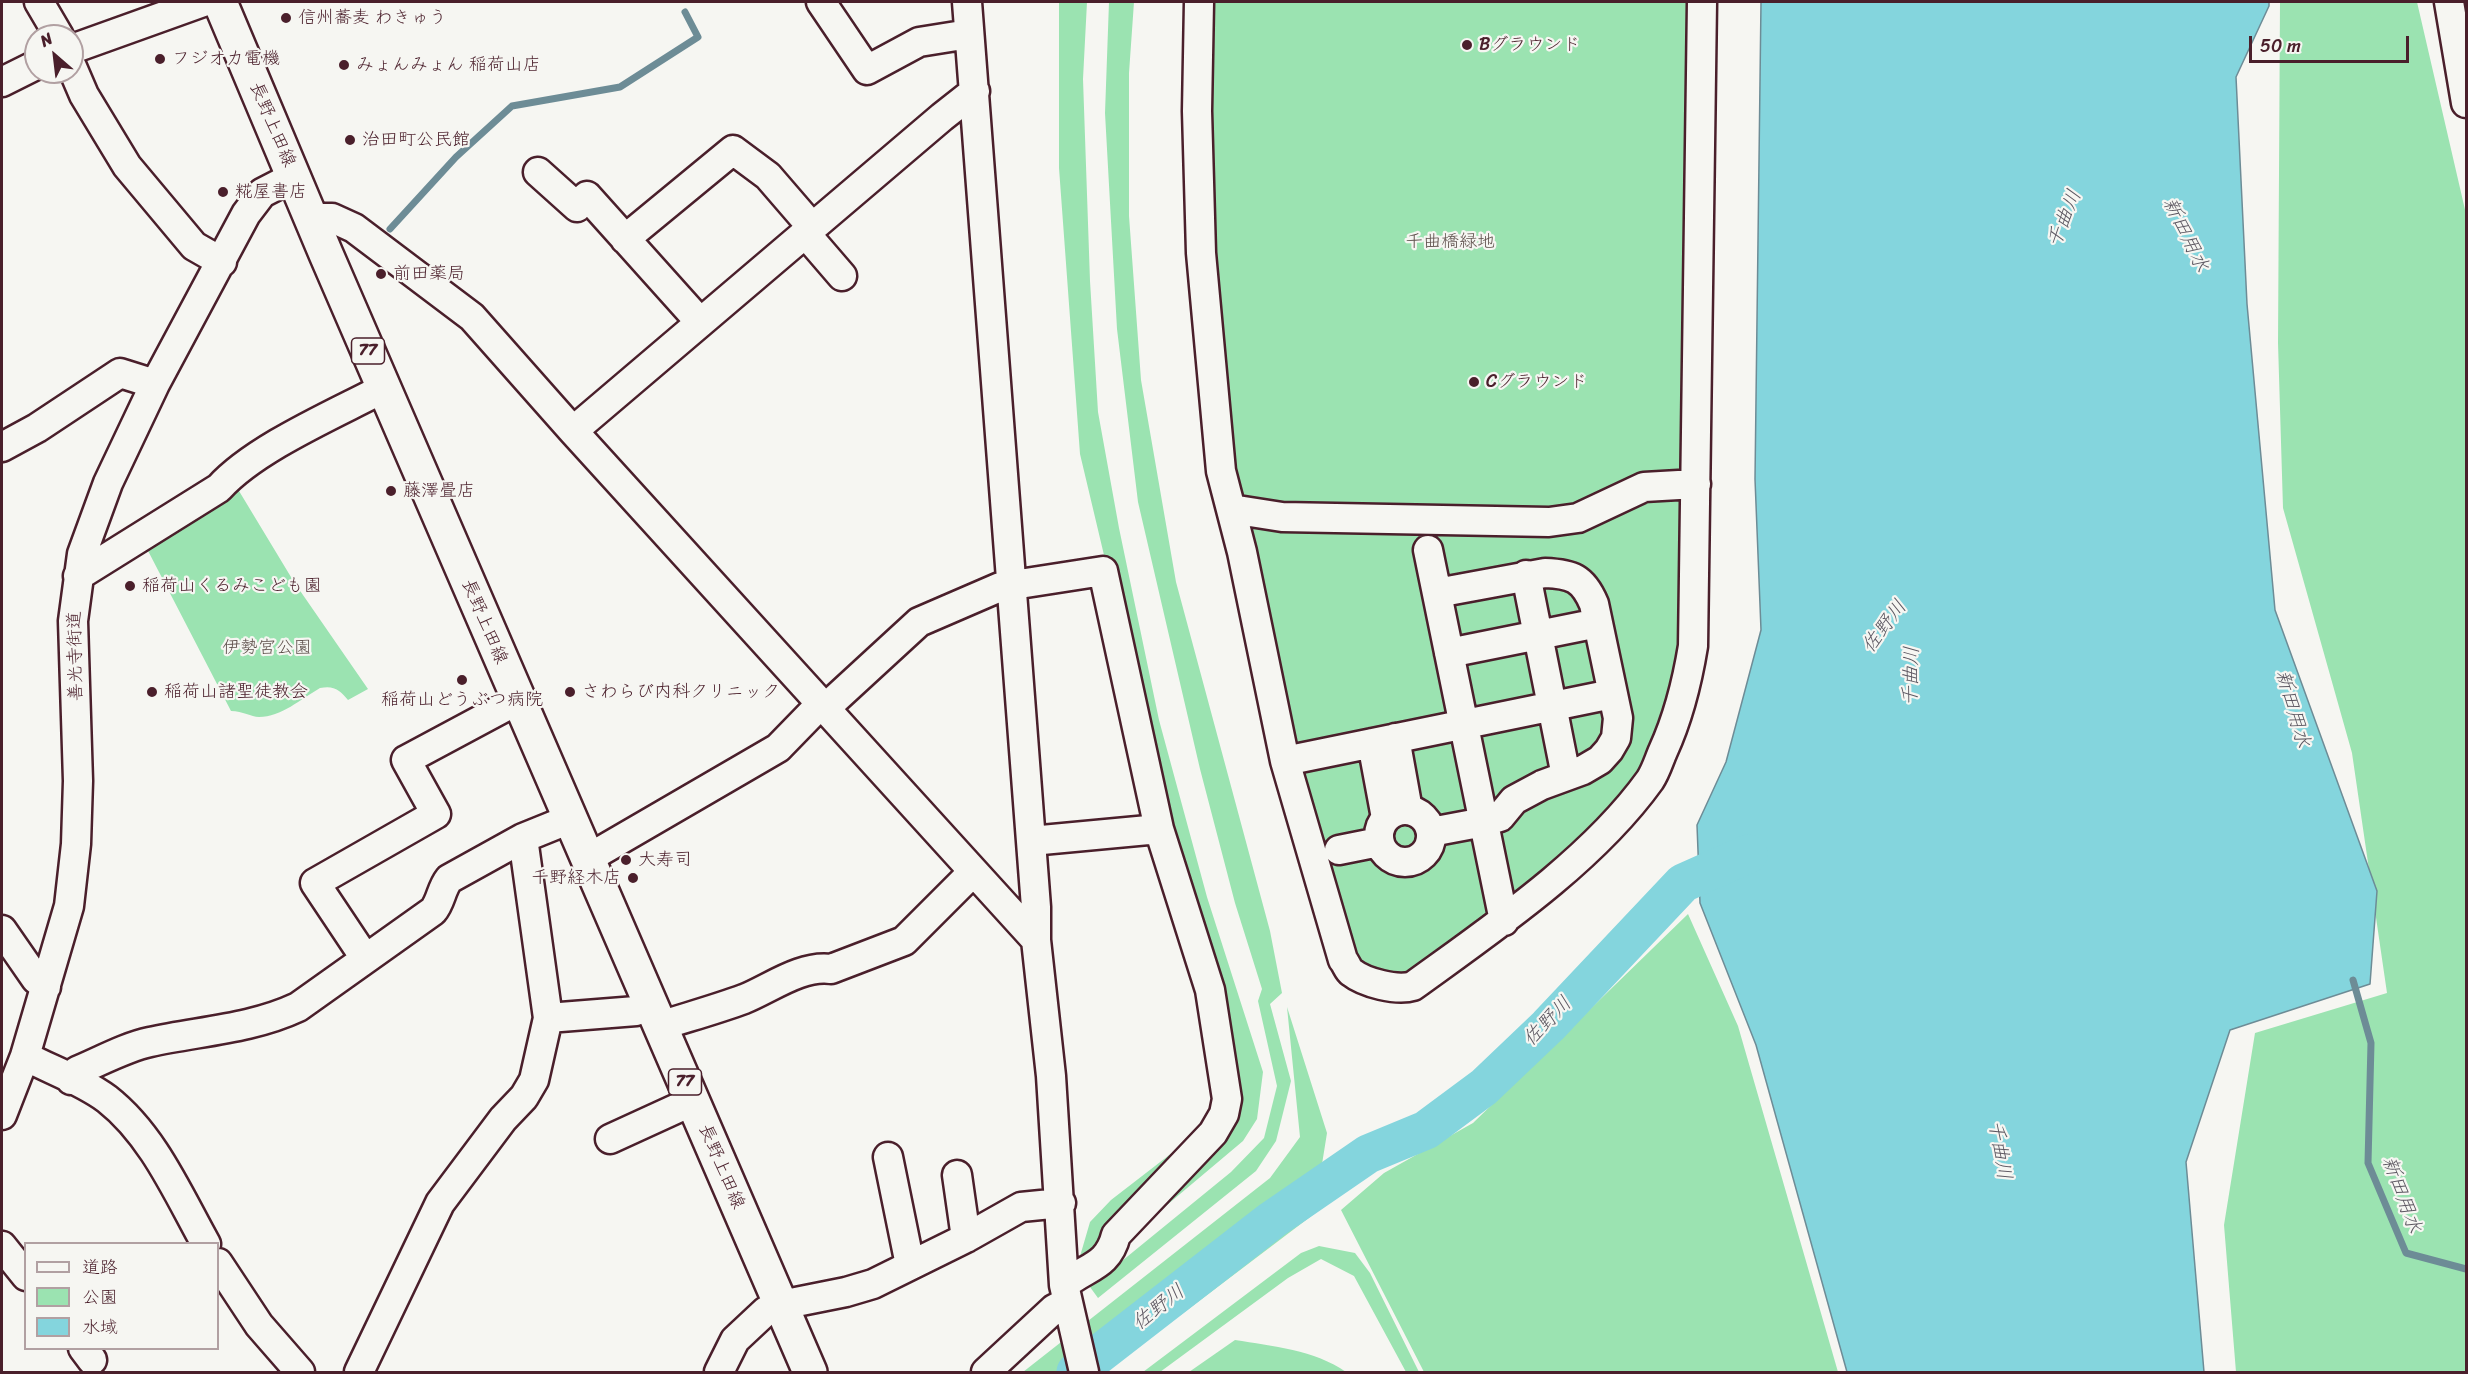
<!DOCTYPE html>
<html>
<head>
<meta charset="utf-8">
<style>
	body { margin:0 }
	#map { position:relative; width:2468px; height:1374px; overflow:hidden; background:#f6f6f2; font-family:Sriracha,"Klee One",sans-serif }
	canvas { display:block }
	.frame { position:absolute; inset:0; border:3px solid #4a1f2b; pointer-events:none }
	.legend { position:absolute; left:24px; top:1242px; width:195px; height:108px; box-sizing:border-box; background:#f6f6f2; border:2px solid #b1a0a2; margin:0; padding:8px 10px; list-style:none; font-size:18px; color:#4a1f2b }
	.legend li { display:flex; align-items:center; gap:12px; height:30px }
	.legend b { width:30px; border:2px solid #b1a0a2 }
	.north { position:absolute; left:24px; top:24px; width:60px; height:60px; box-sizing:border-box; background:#f6f6f2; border:2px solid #b1a0a2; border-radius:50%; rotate:332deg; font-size:16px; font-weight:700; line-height:24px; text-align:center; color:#4a1f2b }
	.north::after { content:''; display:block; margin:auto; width:21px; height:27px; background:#4a1f2b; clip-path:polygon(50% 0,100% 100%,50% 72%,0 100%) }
	.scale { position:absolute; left:2249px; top:36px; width:160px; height:27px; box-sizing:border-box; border:3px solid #4a1f2b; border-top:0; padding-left:8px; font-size:18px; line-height:21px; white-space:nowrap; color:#4a1f2b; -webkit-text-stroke:4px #f6f6f2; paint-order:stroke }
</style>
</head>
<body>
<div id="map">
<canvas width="2468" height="1374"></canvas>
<div class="frame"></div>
<ul class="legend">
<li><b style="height:8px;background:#f6f6f2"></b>道路</li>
<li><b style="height:16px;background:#9be3b1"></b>公園</li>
<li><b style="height:16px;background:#84d5dd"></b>水域</li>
</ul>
<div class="north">N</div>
<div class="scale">50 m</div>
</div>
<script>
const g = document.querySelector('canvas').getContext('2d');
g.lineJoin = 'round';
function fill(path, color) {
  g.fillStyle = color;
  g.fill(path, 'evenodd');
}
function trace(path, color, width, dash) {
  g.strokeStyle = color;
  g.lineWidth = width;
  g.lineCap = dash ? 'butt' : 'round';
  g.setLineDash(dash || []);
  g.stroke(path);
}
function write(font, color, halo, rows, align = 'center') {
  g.font = font + ' Sriracha,"Klee One",sans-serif';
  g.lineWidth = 4.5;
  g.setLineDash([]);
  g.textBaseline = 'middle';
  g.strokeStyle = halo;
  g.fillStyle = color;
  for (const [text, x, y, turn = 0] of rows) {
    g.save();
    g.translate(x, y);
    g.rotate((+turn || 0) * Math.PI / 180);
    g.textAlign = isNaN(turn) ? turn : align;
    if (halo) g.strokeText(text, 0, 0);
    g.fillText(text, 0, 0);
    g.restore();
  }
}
fill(new Path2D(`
	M1059 2H1087L1083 79 1090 281 1098 412 1119 528 1159 720 1207 897 1263 1072 1257 1119 1243 1141 1123 1242 1235 1107 1080 454 1059 168Z
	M1109 2H1134L1129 73V216L1141 380 1176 582 1270 931 1282 993 1270 1004 1291 1081 1276 1141 1256 1171 1098 1298 1090 1287 1231 1172 1264 1138 1277 1086 1258 1001 1262 989 1235 903 1200 769 1138 502 1117 329 1105 113Z
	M1207 2H1693L1684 638 1678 686 1645 771 1600 825 1411 977 1358 966 1316 844 1229 461 1213 315Z
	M2280 2H2417L2466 214V1372H2236L2224 1225 2255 1033 2387 993 2352 753 2283 508 2278 343Z
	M236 486 294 582 368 689 348 700C340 690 334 685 320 688 301 699 281 717 259 717 251 717 243 711 231 711L145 545Z
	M1688 914 1738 1026 1838 1372H1424L1341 1210 1384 1173 1473 1123Z
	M1287 1007 1327 1133 1314 1214 1182 1314 1090 1372H1023L1270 1178 1300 1137Z
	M1212 1122 1076 1270 1090 1222 1111 1200Z
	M1319 1246 1355 1253 1370 1273 1419 1372H1406L1354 1276 1321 1259 1288 1278 1160 1372H1143L1301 1253Z
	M1235 1340C1272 1346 1315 1350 1346 1372H1189Z`), '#9be3b1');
const water = new Path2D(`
	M1761 2H2269V6L2236 77 2247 304 2275 610 2377 891 2370 984 2230 1030 2186 1162 2204 1372H1847L1756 1045 1700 903 1697 825 1726 762 1761 630 1755 479Z`);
fill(water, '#84d5dd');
trace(water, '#6d8c96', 1.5);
trace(new Path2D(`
	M390 229 456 157 512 106 620 87 698 37 685 12
	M2353 980 2371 1043 2368 1163 2406 1253 2466 1269`), '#6d8c96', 7);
trace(new Path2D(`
	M1076 1372 1272 1220 1368 1154 1426 1130 1484 1087 1548 1026 1683 883 1748 854`), '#84d5dd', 39);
const minor = new Path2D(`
	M39 2 59 36
	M821 2 867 70 919 42 969 34
	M967 2 1036 907V940
	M1199 2 1197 111 1201 253 1221 471 1242 552 1285 761 1343 960C1346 963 1348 970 1351 972 1365 983 1397 991 1413 986 1493 928 1592 861 1650 780 1656 771 1659 760 1663 751 1679 716 1687 683 1693 646L1702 2
	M2449 2 2466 103
	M72 49 203 2
	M72 67 84 95 127 166 194 246 222 262
	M2 82 36 65
	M538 172 577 207 587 196 700 322
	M310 218H332L354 228 472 317 573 431 1036 940 1051 1076 1064 1285 1084 1372
	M805 233 842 276
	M625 239 733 150 768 176 812 227
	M573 431 942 117 975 91
	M2 447 37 428 120 373 155 384
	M1231 509 1282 517 1549 522 1578 518 1644 487 1696 484
	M1428 550 1504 921
	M1526 575 1566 776
	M78 576 219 488C255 448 335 414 384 388
	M1449 653 1598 623
	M1395 738 1408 810
	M1372 743 1386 818
	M1285 761 1612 694
	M1379 836a26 26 0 1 1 52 0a26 26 0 1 1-52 0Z
	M1431 832 1484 822 1500 817 1514 800 1542 785 1583 770 1600 760 1609 750 1616 738 1618 718 1594 604C1583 578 1572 574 1545 573L1437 593
	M1031 841 1159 829
	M1339 850 1379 842
	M587 859 778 748 813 712 832 702 919 622 1000 587 1103 571 1159 829 1210 990 1227 1099 1224 1114 1213 1133 1116 1235C1108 1267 1087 1266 1064 1285
	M2 930 36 979 46 987
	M365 958 315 883 436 814 406 760 518 700
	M548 1018 636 1011 652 1006
	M660 1026C688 1017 717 1009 744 999 771 988 801 965 831 969L904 941 973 872
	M25 1056C51 1070 83 1081 107 1099 153 1135 178 1194 206 1244
	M71 1080 77 1071C101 1061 126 1047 150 1042 200 1031 251 1029 298 1007L433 911C441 902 441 889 449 879L523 838 570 819
	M2 1115 25 1056 69 906 76 844 78 781 73 621 82 554 108 483 155 384 246 214 262 193 293 177
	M610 1139 693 1101
	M888 1157 910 1265
	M957 1175 966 1238
	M2 1246 26 1276
	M218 1263 259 1325 300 1372
	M83 1348 92 1360
	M359 1372 440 1203 503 1119 524 1097 534 1080 548 1018 523 838
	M719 1372 735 1340 766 1311 781 1305 846 1292 873 1284 966 1238 1021 1207 1061 1203
	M986 1372 1054 1309 1067 1302`);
const major = new Path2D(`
	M220 2 326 254 810 1372`);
trace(minor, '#4a1f2b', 33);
trace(major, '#4a1f2b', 38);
trace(minor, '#f6f6f2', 28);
trace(major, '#f6f6f2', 33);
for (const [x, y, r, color] of [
	[286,18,6,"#4a1f2b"],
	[1467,45,6,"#4a1f2b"],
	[160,59,6,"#4a1f2b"],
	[344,65,6,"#4a1f2b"],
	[350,140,6,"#4a1f2b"],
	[223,192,6,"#4a1f2b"],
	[381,274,6,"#4a1f2b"],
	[1474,382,6,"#4a1f2b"],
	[391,491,6,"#4a1f2b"],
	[130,586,6,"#4a1f2b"],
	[462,680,6,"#4a1f2b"],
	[152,692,6,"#4a1f2b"],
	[570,692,6,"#4a1f2b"],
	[626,860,6,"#4a1f2b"],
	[633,878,6,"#4a1f2b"]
]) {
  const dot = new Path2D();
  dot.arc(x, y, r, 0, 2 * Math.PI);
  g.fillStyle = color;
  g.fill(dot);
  trace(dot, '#f6f6f2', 2);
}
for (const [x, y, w] of [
	[368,351,33],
	[685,1082,33]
]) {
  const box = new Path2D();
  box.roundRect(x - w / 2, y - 13, w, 26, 4.5);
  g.fillStyle = '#f6f6f2';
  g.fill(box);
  trace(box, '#4a1f2b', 1.5);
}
write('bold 16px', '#4a1f2b', null, [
	["77",368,351],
	["77",685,1082]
]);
write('18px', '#4a1f2b', '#f6f6f2', [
	["信州蕎麦 わきゅう",298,18],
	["Bグラウンド",1479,45],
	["フジオカ電機",172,59],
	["みょんみょん 稲荷山店",356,65],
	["治田町公民館",362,140],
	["糀屋書店",235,192],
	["前田薬局",393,274],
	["Cグラウンド",1486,382],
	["藤澤畳店",403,491],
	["稲荷山くるみこども園",142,586],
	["稲荷山諸聖徒教会",164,692],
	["さわらび内科クリニック",582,692],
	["稲荷山どうぶつ病院",462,700,"center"],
	["大寿司",638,860],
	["千野経木店",621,878,"right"]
], 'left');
write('18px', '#4a1f2b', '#f6f6f2', [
	["長野上田線",272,125,67],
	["長野上田線",484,622,67],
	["善光寺街道",76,656,-91],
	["長野上田線",721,1167,67]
]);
write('18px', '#5e504c', '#f6f6f2', [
	["千曲橋緑地",1450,242],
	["伊勢宮公園",267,648]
]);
write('italic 20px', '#5b5660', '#f6f6f2', [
	["千曲川",2065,219,-68],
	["新田用水",2185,235,64],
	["佐野川",1885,627,-53],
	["千曲川",1912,676,-88],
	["新田用水",2292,709,74],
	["佐野川",1548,1022,-46],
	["千曲川",1999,1150,81],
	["新田用水",2401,1195,70],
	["佐野川",1159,1308,-38]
]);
</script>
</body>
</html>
